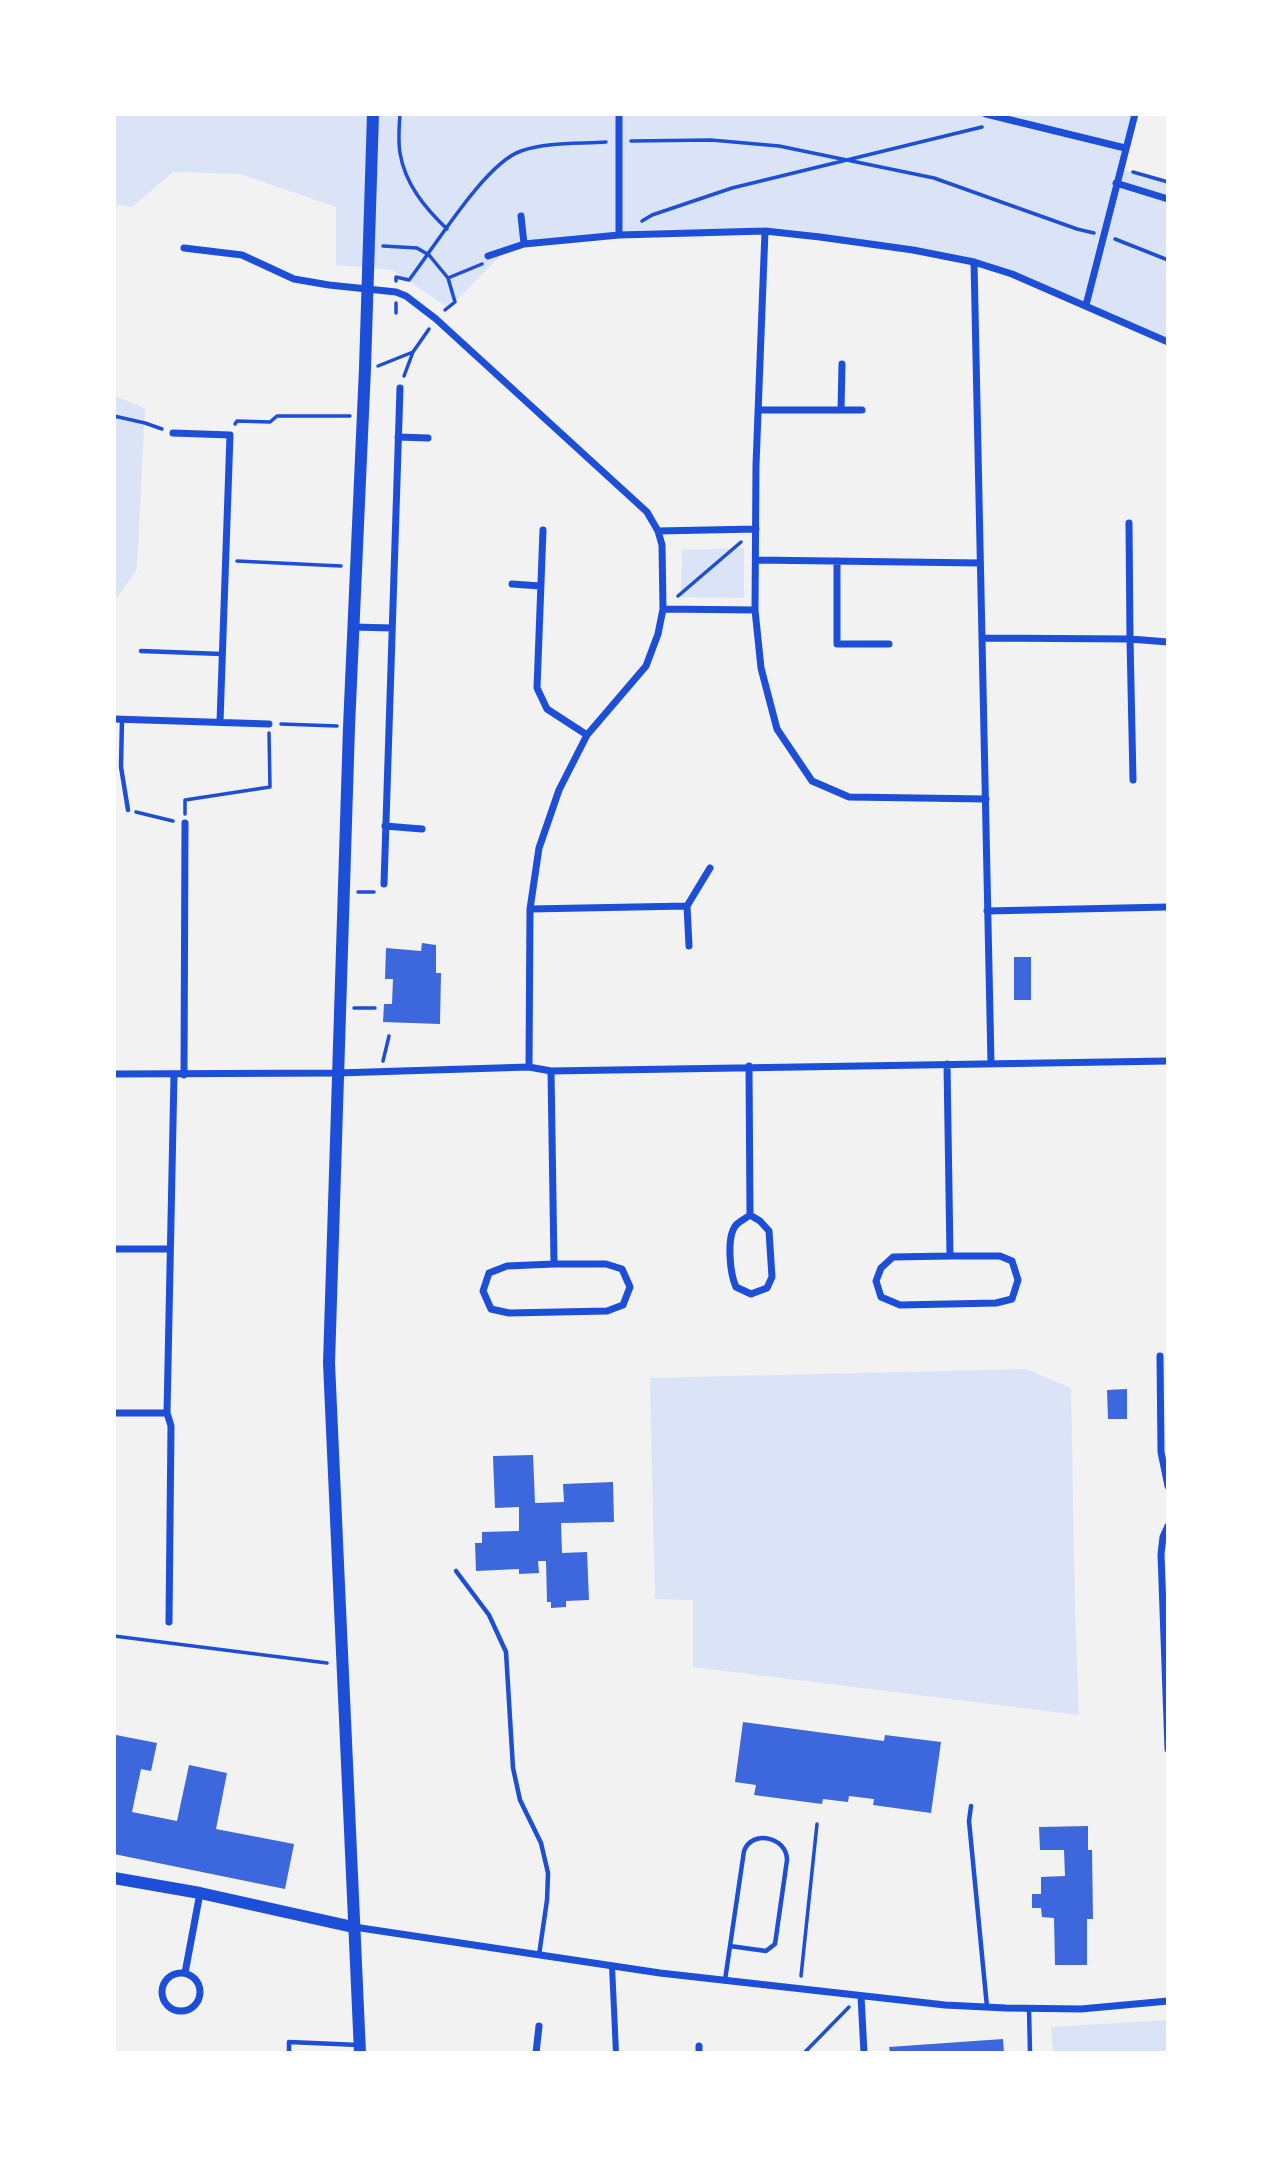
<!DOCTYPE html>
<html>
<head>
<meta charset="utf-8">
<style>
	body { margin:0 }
	#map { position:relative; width:1282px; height:2167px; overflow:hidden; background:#f2f2f2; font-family:Rubik,sans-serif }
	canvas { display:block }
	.frame { position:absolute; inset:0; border:116px solid #fff; pointer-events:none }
</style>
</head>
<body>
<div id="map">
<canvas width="1282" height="2167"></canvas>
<div class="frame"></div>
</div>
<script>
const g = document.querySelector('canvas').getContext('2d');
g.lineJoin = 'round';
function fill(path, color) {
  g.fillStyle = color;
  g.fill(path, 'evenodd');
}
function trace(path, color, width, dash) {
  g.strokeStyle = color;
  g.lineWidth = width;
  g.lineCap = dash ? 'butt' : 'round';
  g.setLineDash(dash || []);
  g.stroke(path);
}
fill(new Path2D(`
	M114 114H1134L1121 169 1168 183V342L974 262 765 231 664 229 584 235 513 243 449 308 392 270 336 265V207L240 174 173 172 132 207 114 204Z
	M114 396 145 408 137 569 114 602Z
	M744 548V598L681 597 682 550Z
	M1026 1369 1071 1388 1075 1609 1079 1715 693 1667V1600L655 1599 650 1378Z
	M1168 2020V2053H1053L1051 2027Z`), '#dbe4f7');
fill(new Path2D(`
	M422 943 436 945V973H441L440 1024 383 1022 384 1004H392L393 979H385L386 948 421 951Z
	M1014 957H1031V1000H1014Z
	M1127 1389V1419H1108L1107 1390Z
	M533 1455 535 1503 564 1502 563 1484 613 1482 614 1522 561 1523 562 1553 587 1552 589 1600 566 1601V1607L551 1608V1602H547L546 1561H538L539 1573 519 1574V1569L476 1571 475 1543H482V1532L519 1531V1507L495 1508 493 1456Z
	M743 1722 884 1741 885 1735 941 1742 931 1813 873 1805 874 1799 849 1796 848 1802 823 1799 822 1804 754 1795 756 1785 735 1782Z
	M116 1735 157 1743 151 1771 141 1769 132 1812 177 1821 189 1765 227 1773 216 1829 294 1844 285 1889 114 1854V1764L116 1751 114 1750V1746Z
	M1088 1826V1850H1092L1093 1919H1087V1965H1055L1054 1918 1042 1917 1041 1908H1032V1894H1041V1877L1065 1876 1064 1850H1040L1039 1827Z
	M1003 2039 1004 2053H890L889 2047Z`), '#3d67dc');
trace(new Path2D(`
	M400 114C399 127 398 141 400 153 405 184 425 208 447 229
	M631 141 711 140 779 146 934 178 1077 229 1094 233
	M1133 172 1168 182
	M642 221 652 215 732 188 982 127
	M1115 239 1168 260
	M383 246 417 248 429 255 448 278 455 302 445 310
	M448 278 482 264
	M396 281V277L409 280C434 248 485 163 521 151 547 142 579 144 606 142
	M396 303V313
	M378 366 413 352 429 329
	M404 376 413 352
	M114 416 145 423 162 429
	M235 424 237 421 270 422 277 416H350
	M237 561 341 566
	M678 596 741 542
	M281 724 337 726
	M136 812 173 821
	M185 814V800L270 787 269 733
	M358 892H374
	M354 1008H375
	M383 1061 389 1036
	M114 1636 327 1663
	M801 1976 817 1824
	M804 2053 849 2007`), '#1d4ed8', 3.5);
trace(new Path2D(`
	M141 651 222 654
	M122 719 121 767 128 810
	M456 1571 489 1615 506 1652 513 1768 520 1800 541 1843 548 1873 547 1900 539 1955
	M971 1806 969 1821 987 2007
	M725 1980 730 1946 744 1851C752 1829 787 1837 787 1860L775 1944 766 1951 730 1946
	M1029 2009 1030 2053
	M289 2053V2042L359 2045`), '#1d4ed8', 4.5);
trace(new Path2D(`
	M612 1966 616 2053`), '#1d4ed8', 6);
trace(new Path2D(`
	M619 114V235
	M986 114 1125 148
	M1116 183 1168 199
	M521 216 524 244
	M765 231 756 465 755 610 761 668 777 729 812 781 849 797 986 799
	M184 248 242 255 294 279 329 285 396 292 406 296 436 319 647 512 658 531 662 545 663 609 658 634 646 666 587 735 559 790 539 848 530 909 529 1067
	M488 256 524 244 619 235 765 231 820 237 913 250 974 262 1012 274 1168 342
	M974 262 991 1063
	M1086 305 1135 114
	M758 410H862
	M841 410 842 364
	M173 433 230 435 220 722
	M398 437 428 438
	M1129 523 1130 639 1133 780
	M543 530 537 688 547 709 587 735
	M658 531 756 529
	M756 560 980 563
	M837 561V644H889
	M512 584 540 586
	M663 609 755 610
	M353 627 392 628
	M983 638 1130 639 1168 642
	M114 719 269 724
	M385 826 422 829
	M384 884 400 388
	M530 909 687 906
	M987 911 1168 907
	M689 946 687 906 710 868
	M947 1064 950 1256
	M749 1066 750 1215
	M551 1071 554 1264 507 1266 489 1273 483 1291 491 1309 509 1313 607 1311 623 1305 630 1287 622 1269 606 1264H554
	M114 1074 338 1073 529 1067 551 1071 1168 1061
	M184 1075 185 823
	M750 1215 760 1221 769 1231 772 1277 767 1288 751 1294 736 1287C730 1274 726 1237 736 1225 739 1222 746 1218 750 1215Z
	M114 1249H169
	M950 1256H1000L1012 1261 1018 1280 1012 1299 996 1303 900 1305 881 1297 876 1281 881 1268 893 1257Z
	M1160 1356 1161 1452 1168 1486
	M114 1413H167
	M1168 1526 1163 1537 1161 1554 1168 1749
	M169 1622 171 1426 167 1413 174 1075
	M354 1927 660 1973 945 2005 1006 2008 1081 2009 1168 2001
	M162 1992a19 19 0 1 1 38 0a19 19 0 1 1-38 0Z
	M185 1973 200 1893
	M861 1996 864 2053
	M699 2046V2053
	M536 2053 539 2026`), '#1d4ed8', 7);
trace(new Path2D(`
	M114 1878 200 1893 353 1927
	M360 2053 329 1363 349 727 365 368 373 114`), '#1d4ed8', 12);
</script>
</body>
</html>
